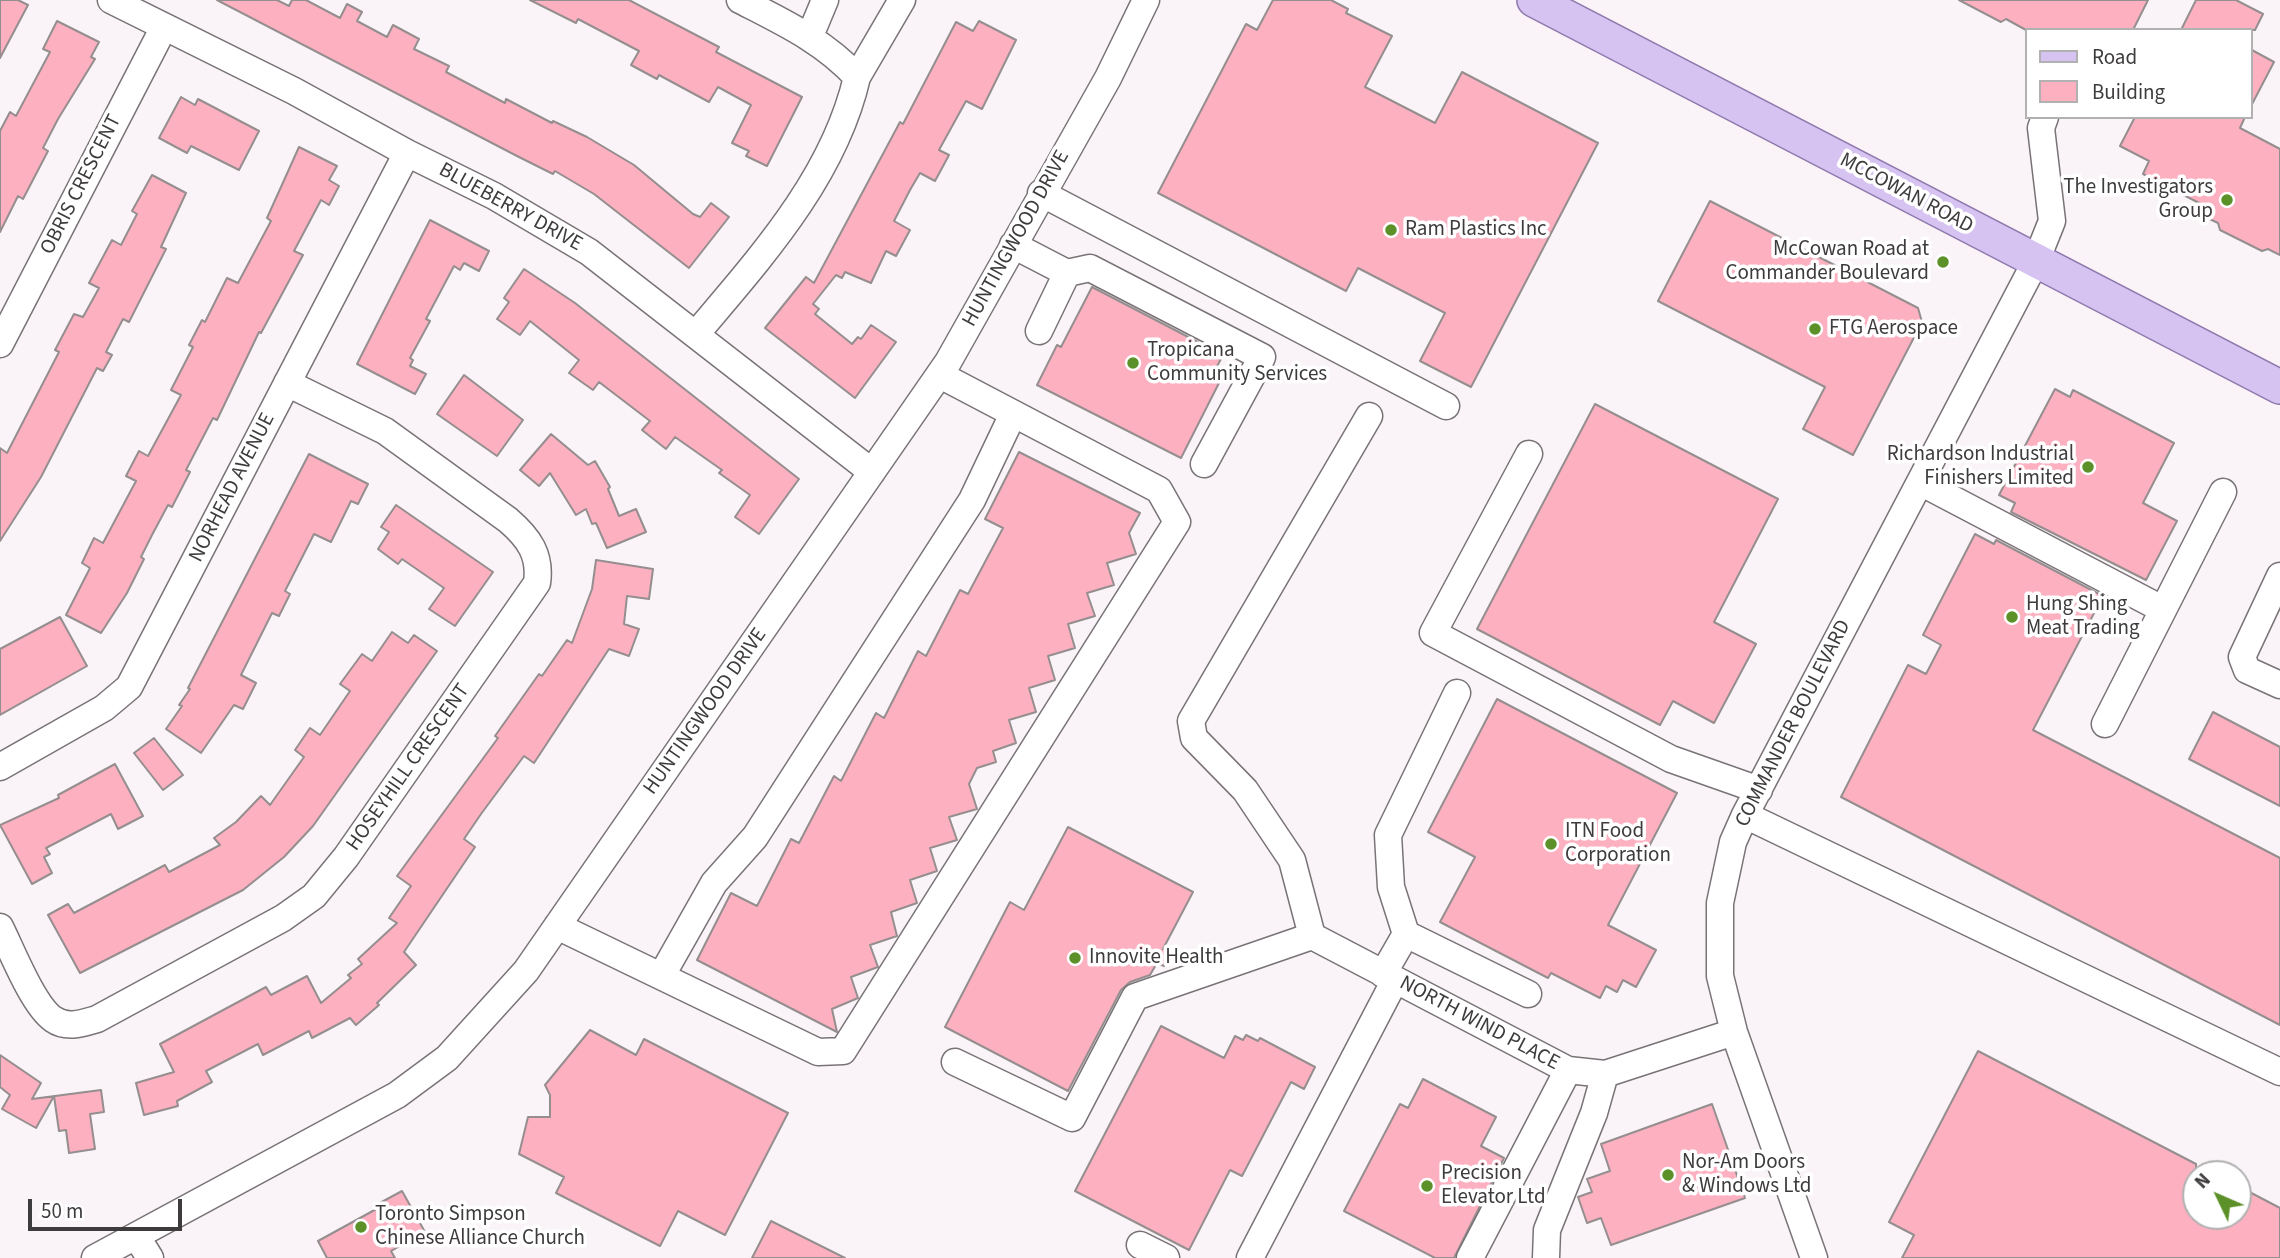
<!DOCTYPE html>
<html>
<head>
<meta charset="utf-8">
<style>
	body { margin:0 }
	#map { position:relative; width:2280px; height:1258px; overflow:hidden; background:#faf4f8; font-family:"Source Sans 3",sans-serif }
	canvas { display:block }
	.legend { position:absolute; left:2025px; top:28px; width:228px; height:91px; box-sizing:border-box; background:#fff; border:2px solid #b2b1b1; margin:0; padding:9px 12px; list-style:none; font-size:21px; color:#3e3b3d }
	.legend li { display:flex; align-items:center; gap:14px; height:35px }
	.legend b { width:35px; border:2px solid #b2b1b1 }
	.north { position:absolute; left:2182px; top:1160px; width:70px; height:70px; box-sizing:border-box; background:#fff; border:2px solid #b2b1b1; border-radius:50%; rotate:314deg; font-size:19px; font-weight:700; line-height:28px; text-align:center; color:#3e3b3d }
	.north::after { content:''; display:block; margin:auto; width:24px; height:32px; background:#5c9028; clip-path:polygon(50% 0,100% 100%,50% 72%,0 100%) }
	.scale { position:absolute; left:28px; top:1199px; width:154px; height:32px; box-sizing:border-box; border:4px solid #3e3b3d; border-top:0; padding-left:9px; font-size:21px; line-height:24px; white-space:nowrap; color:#3e3b3d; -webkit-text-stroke:5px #fff; paint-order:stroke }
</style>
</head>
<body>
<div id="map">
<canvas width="2280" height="1258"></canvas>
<ul class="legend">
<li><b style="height:9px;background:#d6c3f2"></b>Road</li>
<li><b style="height:19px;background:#fcb0c0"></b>Building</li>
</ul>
<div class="north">N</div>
<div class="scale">50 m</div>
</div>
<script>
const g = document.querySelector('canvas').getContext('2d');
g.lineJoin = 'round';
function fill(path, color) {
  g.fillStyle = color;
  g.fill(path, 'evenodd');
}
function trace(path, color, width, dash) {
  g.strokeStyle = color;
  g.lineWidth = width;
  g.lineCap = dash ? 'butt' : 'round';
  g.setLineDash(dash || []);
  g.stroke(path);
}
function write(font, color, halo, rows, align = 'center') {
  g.font = font + ' "Source Sans 3",sans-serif';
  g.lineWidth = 7;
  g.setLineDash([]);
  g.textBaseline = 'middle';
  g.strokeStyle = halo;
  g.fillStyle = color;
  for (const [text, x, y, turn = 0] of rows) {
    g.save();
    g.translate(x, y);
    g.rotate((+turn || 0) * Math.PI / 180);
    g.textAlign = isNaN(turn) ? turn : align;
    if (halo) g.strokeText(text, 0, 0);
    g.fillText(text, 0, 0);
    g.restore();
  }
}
const building = new Path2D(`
	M0 0H18L28 5 0 58Z
	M217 0H277L289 6 292 0H306L340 18 347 4 362 12 357 21 387 37 393 25 419 39 414 49 449 66 446 72 505 103 506 99 552 123 553 121 587 137 634 165 693 214 700 217 711 203 729 217 689 268 594 194 555 171 553 174 517 156Z
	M530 0H629L719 47 716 52 802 97 767 166 746 156 749 151 732 143 751 105 718 87 709 102 659 75 657 79 631 65 639 51 578 19 576 23Z
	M1273 0H1331L1348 9 1346 13 1392 36 1365 87 1435 123 1462 72 1598 143 1471 387 1420 361 1445 313 1358 268 1346 291 1158 193 1246 24 1257 30Z
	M1959 0H2148L2133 30H2026L2006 19 2001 22Z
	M2196 0H2236L2263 14 2255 30H2181Z
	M57 21 99 42 91 57 95 59 58 119 43 148 48 151 23 199 18 196 0 232V131L10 112 16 116 50 52 43 49Z
	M979 21 1016 40 982 109 966 101 939 150 949 155 935 181 920 173 910 190 894 221 910 230 896 256 886 251 871 283 845 272 842 278 836 275 813 304 819 309 815 314 852 344 858 337 861 339 871 325 896 342 855 398 765 328 806 277 814 283 900 122 903 124 956 22 973 31Z
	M2250 49 2274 62 2250 108Z
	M181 97 195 105 198 99 259 131 239 170 191 146 187 153 159 138Z
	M2135 117H2245L2240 128 2280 149V255L2268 249 2262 251 2220 230 2218 223 2197 213 2201 204 2143 174 2149 161 2120 146Z
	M299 147 337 166 329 180 339 186 329 205 321 200 294 251 303 255 261 333 259 332 217 420 213 418 186 470 190 472 172 507 168 505 152 535 141 557 144 559 127 593 101 633 66 615 90 568 82 563 94 538 103 543 136 481 126 476 139 451 148 456 181 395 171 390 193 347 189 345 202 320 205 322 227 278 238 283 271 221 267 218Z
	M152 175 186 193 161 247 166 249 129 322 123 319 106 352 112 355 103 371 97 368 41 477 0 541V448L7 453 59 352 55 350 74 314 83 317 99 288 89 283 112 240 121 245 137 214 132 211Z
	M1710 201 1918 308 1922 322 1853 455 1803 429 1825 387 1658 301Z
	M430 220 489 251 479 271 464 263 460 270 454 266 426 319 430 321 410 358 413 360 410 366 426 374 415 394 357 364Z
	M524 269 575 303 799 479 759 534 735 517 750 495 719 473 722 470 675 437 666 449 642 430 650 421 599 382 593 390 569 373 579 360 530 321 520 335 497 319 509 302 504 298Z
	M1092 287 1223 355 1212 376 1220 381 1181 458 1037 385 1057 345 1061 347Z
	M464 375 523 420 497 456 437 414Z
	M2055 389 2070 397 2073 390 2174 443 2143 503 2177 521 2146 580 2011 512 2015 503 1999 495Z
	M1595 404 1778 499 1714 622 1756 644 1714 723 1673 701 1660 725 1477 629Z
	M551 434 588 465 595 461 610 487 608 489 619 516 636 509 646 532 607 548 596 523 592 524 586 509 576 515 550 473 539 486 520 470Z
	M1019 452 1140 513 1129 533 1136 554 1107 563 1114 585 1087 593 1095 616 1068 624 1075 648 1048 656 1055 680 1029 688 1036 712 1009 720 1016 743 993 751 996 762 977 768 969 784 977 809 949 817 957 840 930 848 937 871 910 880 917 903 891 912 897 936 870 945 878 967 851 977 858 998 832 1009 837 1032 697 960 731 893 757 906 791 839 799 843 834 776 841 781 876 713 884 718 918 651 926 656 960 590 968 594 1003 528 985 519Z
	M309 454 368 484 358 504 351 501 331 542 314 534 285 591 290 594 279 616 272 613 241 675 256 683 243 709 234 705 201 753 166 729 182 706 179 705 190 689 188 688Z
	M396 505 493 572 455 626 429 609 444 588 402 559 398 564 378 549 389 532 381 527Z
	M1975 534 1994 544 1996 540 2103 596 2033 730 2280 858V1025L1841 797 1908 665 1926 674 1941 645 1923 635Z
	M596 560 653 569 649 599 627 596 624 624 639 629 629 656 609 649 534 763 524 756 481 814 464 839 475 847 404 952 416 965 377 1003 379 1005 356 1025 350 1018 312 1038 309 1031 263 1055 258 1044 206 1071 212 1082 177 1101 178 1106 144 1115 136 1083 174 1072 160 1044 266 987 271 995 307 976 321 1003 351 978 348 975 362 964 358 959 397 923 389 918 411 886 397 876 498 738 495 736 539 674 542 676 567 640 572 643 592 589Z
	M60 617 87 666 0 715V649Z
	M392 632 408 643 414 635 437 651 313 826 284 857 243 890 80 973 48 915 68 904 74 913 165 865 169 872 220 845 214 838 236 822 261 796 270 805 304 757 295 750 310 728 320 735 350 691 340 684 362 654 372 661Z
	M1497 699 1677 793 1608 925 1656 950 1636 987 1623 980 1617 992 1606 986 1600 998 1551 973 1548 978 1440 922 1475 857 1428 832Z
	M2213 712 2280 747V806L2189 759Z
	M154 738 183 775 163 790 134 753Z
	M115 764 143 816 118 829 111 814 46 848 50 854 44 857 52 873 32 884 0 825 59 798 58 795Z
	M1068 827 1193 892 1163 949 1171 953 1164 966 1157 963 1150 975 1130 982 1121 990 1068 1091 945 1027 1010 902 1024 910Z
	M1161 1026 1224 1058 1235 1036 1243 1040 1246 1035 1258 1041 1260 1038 1315 1067 1304 1089 1291 1082 1242 1176 1230 1170 1189 1250 1075 1191Z
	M590 1030 636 1055 644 1039 788 1113 725 1235 678 1211 660 1246 556 1193 564 1177 519 1154 528 1117H550V1095L545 1085Z
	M1978 1051 2196 1164V1216H2238V1186L2280 1208V1258H1902L1914 1235 1889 1222Z
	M0 1055 41 1083 32 1099 101 1090 104 1112 90 1114 95 1149 69 1153 66 1130 59 1131 54 1096 36 1128 2 1109 10 1095 0 1087Z
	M1423 1079 1496 1117 1481 1146 1504 1158 1454 1258H1435L1344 1211 1400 1104 1408 1108Z
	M1712 1104 1745 1198 1611 1245 1601 1218 1587 1223 1578 1197 1592 1192 1587 1179 1610 1171 1601 1144Z
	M402 1191 425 1232 391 1251 395 1258H327L318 1241 380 1207 378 1204Z
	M771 1221 845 1258H752Z`);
fill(building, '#fcb0c0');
trace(building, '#958e8f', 2);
const minor = new Path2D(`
	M111 0 294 91 407 153 494 196 589 252 872 472
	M810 36 825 0
	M857 77 902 0
	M1041 193 1446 406
	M1013 245 1067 273 1039 331
	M1067 273 1090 268 1262 357 1204 464
	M696 334C761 257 834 177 857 77 824 41 783 22 740 0
	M0 344 164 27
	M1529 454 1433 633 1671 759 1759 790
	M1920 482 2162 609
	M2280 576 2242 657 2247 670 2280 685
	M2105 724 2223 492
	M0 767 104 708 129 687 407 153
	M1745 815 2280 1072
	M557 926 818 1052 843 1051 1177 522 1159 490 940 375
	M0 927C12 951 33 1005 53 1019 67 1029 83 1023 97 1019L283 918 314 896 346 857 537 583C541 555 529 538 508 520L385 431 287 383
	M1406 934 1528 994
	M1312 936 1292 860 1245 790 1194 738 1191 721 1369 416
	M1312 936 1568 1070 1605 1074 1734 1032
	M1383 974 1406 934 1391 887 1388 835 1457 693
	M662 975 714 883 755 837 972 500 1013 414
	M955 1062 1072 1118 1135 997 1312 936
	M137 1237 150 1258
	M1140 1245 1166 1258
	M95 1258 397 1095 447 1058 526 971 948 362 1108 78 1146 0
	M1250 1258 1395 980
	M1470 1258 1568 1070
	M1546 1258 1547 1230 1594 1113 1605 1074
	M1814 1258 1734 1032 1720 976V903L1733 842 1745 815 2036 261 2052 221 2041 128 2045 117`);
const major = new Path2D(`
	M1534 0 2280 387`);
trace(minor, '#797377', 29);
trace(major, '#8f79ad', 36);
trace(minor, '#fff', 26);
trace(major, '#d6c3f2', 33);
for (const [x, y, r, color] of [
	[2227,200,7,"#5c9028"],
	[1391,230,7,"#5c9028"],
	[1943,262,7,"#5c9028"],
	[1815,329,7,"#5c9028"],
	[1133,363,7,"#5c9028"],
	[2088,467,7,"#5c9028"],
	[2012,617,7,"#5c9028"],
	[1551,844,7,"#5c9028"],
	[1075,958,7,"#5c9028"],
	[1668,1175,7,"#5c9028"],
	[1427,1186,7,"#5c9028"],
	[361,1227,7,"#5c9028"]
]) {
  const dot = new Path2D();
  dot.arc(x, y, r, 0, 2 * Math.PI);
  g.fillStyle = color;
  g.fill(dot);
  trace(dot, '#fff', 2.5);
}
write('21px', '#3e3b3d', '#fff', [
	["OBRIS CRESCENT",82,185,-63],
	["MCCOWAN ROAD",1906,194,28],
	["BLUEBERRY DRIVE",510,208,29],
	["HUNTINGWOOD DRIVE",1017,239,-61],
	["NORHEAD AVENUE",233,488,-63],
	["HUNTINGWOOD DRIVE",706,712,-55],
	["COMMANDER BOULEVARD",1794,724,-63],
	["HOSEYHILL CRESCENT",409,768,-55],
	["NORTH WIND PLACE",1479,1024,28]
]);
write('21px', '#3e3b3d', '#fff', [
	["The Investigators",2213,188,"right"],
	["Group",2213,212,"right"],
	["Ram Plastics Inc",1405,230],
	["McCowan Road at",1929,250,"right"],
	["Commander Boulevard",1929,274,"right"],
	["FTG Aerospace",1829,329],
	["Tropicana",1147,351],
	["Community Services",1147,375],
	["Richardson Industrial",2074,455,"right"],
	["Finishers Limited",2074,479,"right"],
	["Hung Shing",2026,605],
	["Meat Trading",2026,629],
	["ITN Food",1565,832],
	["Corporation",1565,856],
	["Innovite Health",1089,958],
	["Nor-Am Doors",1682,1163],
	["& Windows Ltd",1682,1187],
	["Precision",1441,1174],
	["Elevator Ltd",1441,1198],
	["Toronto Simpson",375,1215],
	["Chinese Alliance Church",375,1239]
], 'left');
</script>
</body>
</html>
